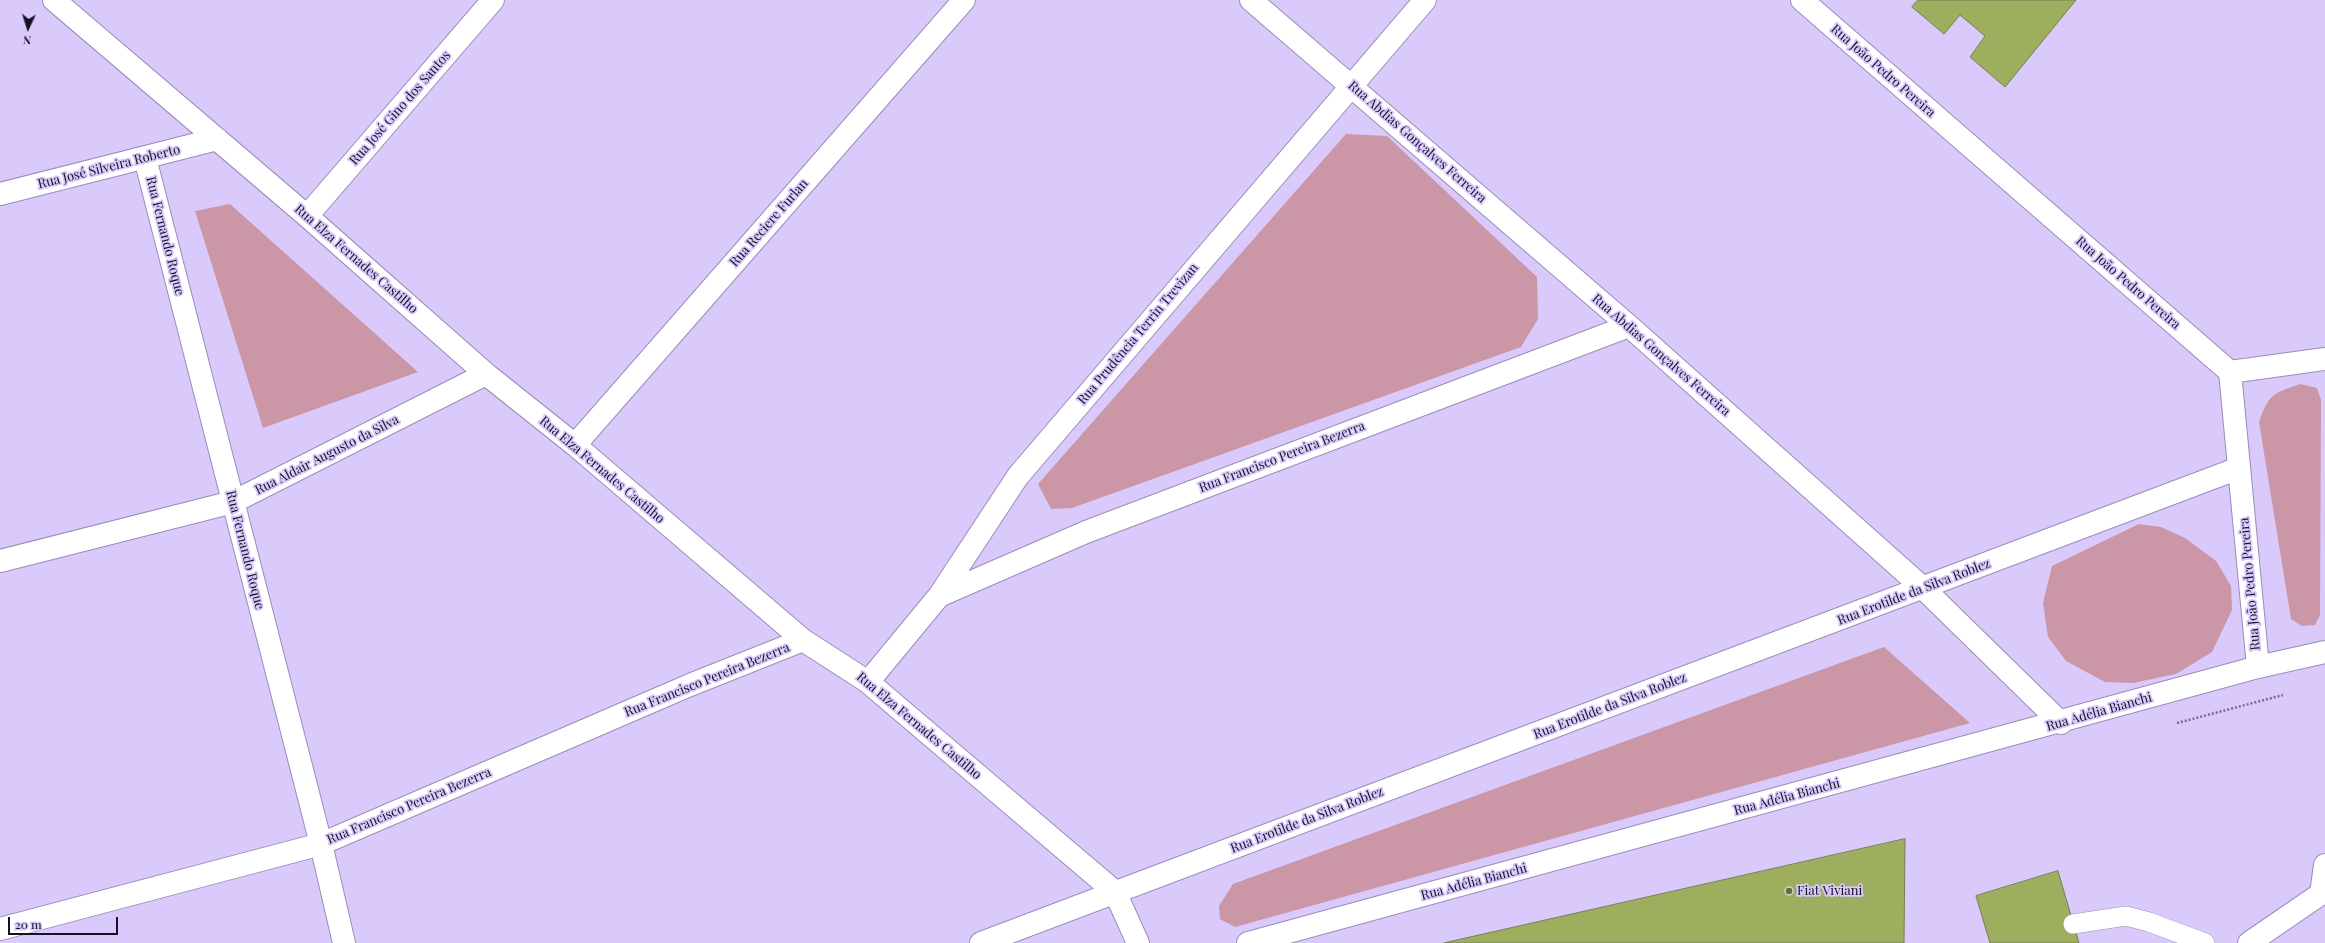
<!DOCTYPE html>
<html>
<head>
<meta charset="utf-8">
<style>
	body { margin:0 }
	#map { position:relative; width:2325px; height:943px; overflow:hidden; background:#d9cafb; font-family:"Playfair Display",serif }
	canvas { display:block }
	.north { position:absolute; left:8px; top:8px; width:40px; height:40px; -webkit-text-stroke:3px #d9cafb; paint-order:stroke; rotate:184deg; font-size:11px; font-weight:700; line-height:16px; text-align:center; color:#161122 }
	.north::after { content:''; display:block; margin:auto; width:14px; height:18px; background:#161122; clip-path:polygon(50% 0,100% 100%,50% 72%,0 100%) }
	.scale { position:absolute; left:8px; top:917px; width:110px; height:18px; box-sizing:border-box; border:2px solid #161122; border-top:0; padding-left:5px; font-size:12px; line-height:14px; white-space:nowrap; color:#161122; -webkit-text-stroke:3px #d9cafb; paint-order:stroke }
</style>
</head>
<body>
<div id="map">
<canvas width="2325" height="943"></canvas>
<div class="north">N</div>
<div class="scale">20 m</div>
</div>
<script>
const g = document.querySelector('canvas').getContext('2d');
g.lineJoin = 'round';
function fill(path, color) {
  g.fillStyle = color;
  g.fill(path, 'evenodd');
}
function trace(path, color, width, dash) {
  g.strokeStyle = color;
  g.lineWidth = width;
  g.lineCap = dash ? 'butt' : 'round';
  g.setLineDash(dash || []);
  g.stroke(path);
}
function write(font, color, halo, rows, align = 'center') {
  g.font = font + ' "Playfair Display",serif';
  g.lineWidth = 3.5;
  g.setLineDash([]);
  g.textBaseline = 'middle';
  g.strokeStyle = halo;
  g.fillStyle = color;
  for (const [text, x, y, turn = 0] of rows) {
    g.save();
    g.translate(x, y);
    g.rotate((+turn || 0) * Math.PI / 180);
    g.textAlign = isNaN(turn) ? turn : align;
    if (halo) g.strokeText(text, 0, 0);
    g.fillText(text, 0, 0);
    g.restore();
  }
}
fill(new Path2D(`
	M1346 134 1387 136 1537 277 1538 319 1521 347 1072 508 1051 509 1038 484Z
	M230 204 418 372 263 428 195 211Z
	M2300 384 2317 388 2321 400 2320 615 2315 625 2302 626 2291 619 2259 422C2269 394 2272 394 2300 384Z
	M2139 524 2161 527 2185 538 2216 561 2231 586 2232 610 2212 652 2176 674 2133 683 2105 682 2066 661 2048 637 2043 603 2052 566Z
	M1884 647 1970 723 1235 927 1220 919 1219 906 1233 884Z`), '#cb96a6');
const building = new Path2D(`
	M1918 0H2076L2005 87 1970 57 1985 36 1960 15 1944 34 1912 7Z
	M1905 839 1904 943H1444Z
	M2058 871 2079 943H1990L1976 896Z`);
fill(building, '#9eae5f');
trace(building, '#757f50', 1);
const service = new Path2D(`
	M2073 924 2126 916 2149 922 2205 943`);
const minor = new Path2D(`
	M54 0 307 216 486 374 575 445 803 640 868 682 1115 892 1138 943
	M1251 0 1629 326 1923 588 2061 723
	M1802 0 2230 372 2258 667
	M145 158 321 844 344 943
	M0 194 217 139
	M307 216 493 0
	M2230 372 2325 359
	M575 445 964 0
	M0 561 233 502 486 374
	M939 596 1086 532 1629 326
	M868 682 939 596 1018 476 1425 0
	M2321 894 2325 865
	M0 929 321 844 690 685 803 640
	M981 943 2239 468
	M1248 943 2258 667 2325 652`);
const secondary = new Path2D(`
	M2249 943 2325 891`);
trace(service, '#9a8cba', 20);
trace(minor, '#9a8cba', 24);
trace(secondary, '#9a8cba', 24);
trace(new Path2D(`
	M2177 723 2283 695`), '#776d8e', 2.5, [2, 2]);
trace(service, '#fff', 19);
trace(minor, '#fff', 22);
trace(secondary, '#fff', 22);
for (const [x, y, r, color] of [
	[1789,891,4,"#64721e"]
]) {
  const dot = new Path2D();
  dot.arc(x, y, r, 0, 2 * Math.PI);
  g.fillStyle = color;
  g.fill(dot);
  trace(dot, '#d9cafb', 1.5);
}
write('13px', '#161122', '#d9cafb', [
	["Rua João Pedro Pereira",1883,71,41],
	["Rua José Gino dos Santos",400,108,-49],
	["Rua Abdias Gonçalves Ferreira",1417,142,41],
	["Rua José Silveira Roberto",109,167,-14],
	["Rua Reciere Furlan",769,223,-49],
	["Rua Fernando Roque",165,236,76],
	["Rua Elza Fernades Castilho",356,259,41],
	["Rua João Pedro Pereira",2128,283,41],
	["Rua Prudência Terrin Trevizan",1138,334,-50],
	["Rua Abdias Gonçalves Ferreira",1661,355,41],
	["Rua Aldair Augusto da Silva",327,455,-27],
	["Rua Francisco Pereira Bezerra",1282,457,-21],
	["Rua Elza Fernades Castilho",602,470,40],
	["Rua Fernando Roque",245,550,76],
	["Rua João Pedro Pereira",2250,584,-95],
	["Rua Erotilde da Silva Roblez",1914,592,-21],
	["Rua Francisco Pereira Bezerra",707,680,-22],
	["Rua Erotilde da Silva Roblez",1610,706,-21],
	["Rua Adélia Bianchi",2099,712,-16],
	["Rua Elza Fernades Castilho",919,726,40],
	["Rua Adélia Bianchi",1787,797,-15],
	["Rua Francisco Pereira Bezerra",409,806,-23],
	["Rua Erotilde da Silva Roblez",1307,820,-21],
	["Rua Adélia Bianchi",1474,882,-15]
]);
write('13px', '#161122', '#d9cafb', [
	["Fiat Viviani",1797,891]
], 'left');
</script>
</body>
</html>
